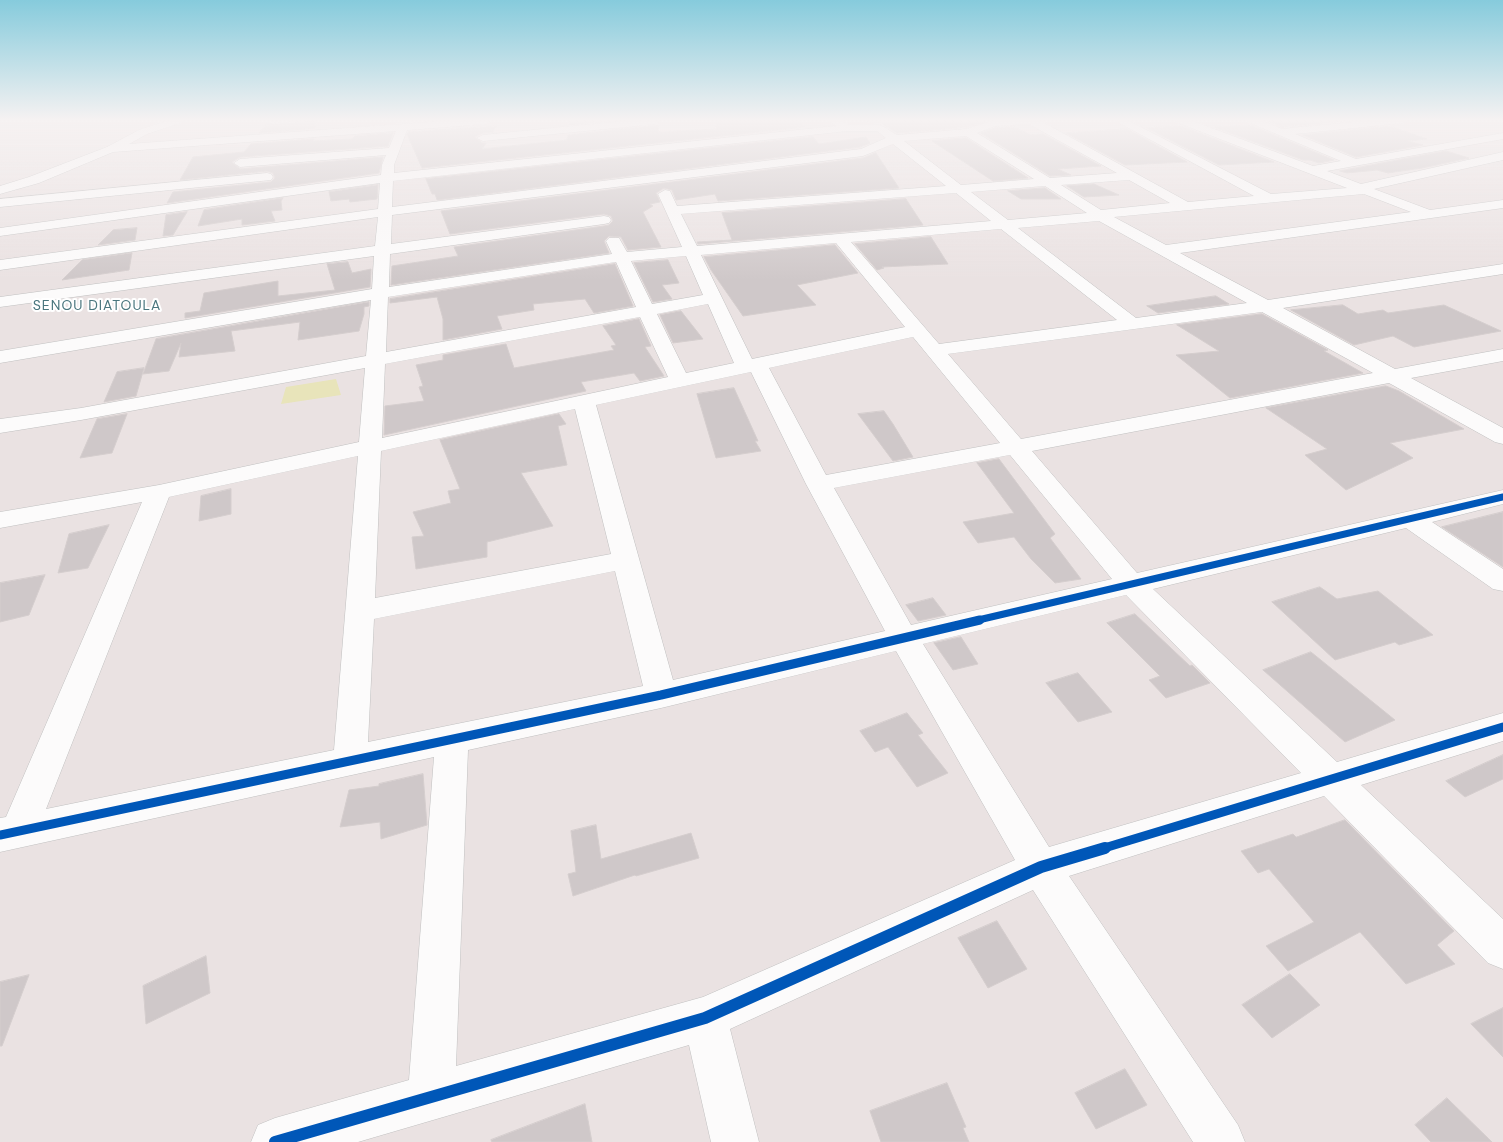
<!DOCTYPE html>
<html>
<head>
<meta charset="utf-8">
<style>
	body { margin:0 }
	canvas { display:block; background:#eae2e2 }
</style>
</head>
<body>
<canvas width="1503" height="1142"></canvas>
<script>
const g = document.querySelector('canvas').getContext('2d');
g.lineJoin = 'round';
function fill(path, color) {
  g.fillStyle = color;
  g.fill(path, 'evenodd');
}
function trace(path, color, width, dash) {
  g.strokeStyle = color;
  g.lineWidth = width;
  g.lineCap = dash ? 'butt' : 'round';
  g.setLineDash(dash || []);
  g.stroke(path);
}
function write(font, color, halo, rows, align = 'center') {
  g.font = font + ' "DM Sans",sans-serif';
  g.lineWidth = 4;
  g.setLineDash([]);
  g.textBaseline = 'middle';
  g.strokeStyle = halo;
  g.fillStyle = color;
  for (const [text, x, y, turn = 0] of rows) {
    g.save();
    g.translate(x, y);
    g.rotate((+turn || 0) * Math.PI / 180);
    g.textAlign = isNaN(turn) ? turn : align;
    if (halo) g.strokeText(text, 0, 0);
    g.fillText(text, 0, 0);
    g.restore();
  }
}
fill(new Path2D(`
	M336 379 341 395 281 404 286 387Z`), '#e8e4ba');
const building = new Path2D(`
	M569 120H616L569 125Z
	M900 120H988L967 127 897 133 881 123 867 122H904Z
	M1266 120H1354L1282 127Z
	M316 121 315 128 259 133 266 124Z
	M717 121H799L805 127 422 168 407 134 408 132 496 126 493 132 482 133 475 137 482 143H486L482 149 567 140 568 135 658 125 659 132 716 129Z
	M1250 125 1334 160 1319 163 1310 160H1303L1214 127Z
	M1181 126 1274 162 1219 165 1147 128Z
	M1390 126 1427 139 1408 141 1423 145 1356 157 1303 135Z
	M1014 127 1031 135 1043 134 1101 166 1058 169 1071 175 1050 176 981 133 995 128Z
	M1127 129 1187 162 1125 165 1066 133Z
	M393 133 388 146 240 157 232 162 240 169 383 157 379 173 167 203 173 192 271 182 275 178 273 173 267 171 180 180 193 157 244 152 251 144 314 139 313 141 352 139 355 136Z
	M813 137 819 144 866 137 870 143 860 147 437 200 435 194H432L426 179Z
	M966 138 1028 178 993 181 932 141Z
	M1446 151 1469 158 1422 168 1388 173 1377 170 1347 173 1340 171Z
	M876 153 899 188 718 201 715 194 676 200 672 190 664 188 656 193 660 202 650 204 653 206 643 212 661 247 628 250 621 237 609 236 604 241 609 253 391 285 392 266 458 256 454 247 604 226 609 225 613 221 611 216 604 214 450 234 441 211 863 158Z
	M1094 184 1119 195 1084 197 1067 186Z
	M378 185 377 199 350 202 349 199 331 201 329 192Z
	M1045 188 1061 199H1021L1008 191Z
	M283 198 281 201 282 210 271 211 275 221 242 225V219L198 226 204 210Z
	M906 199 923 225 698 244 697 242 732 240 722 213Z
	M187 212 173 235 163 236 166 215Z
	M137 228 135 240 98 245 113 230Z
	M931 237 948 264 882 267 884 268 877 270 855 244Z
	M835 245 858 273 797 285 816 305 743 316 711 270 704 257Z
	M132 253 129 270 62 280 82 260Z
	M668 260 679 283 662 285 672 299 653 302 634 263Z
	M348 262 352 273 371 269 370 287 185 318V313L200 311 204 293 278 281V296L335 290 327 264Z
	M615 264 633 306 594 313 585 299 533 304 534 310 497 316 502 329 443 340V319L437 297 390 303V299Z
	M1216 296 1229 304 1158 313 1147 306Z
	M369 302V306L364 307V314L359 331 298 340 300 322 231 331 235 351 179 357 181 343 169 371 143 374 156 339Z
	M1343 305 1358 314 1383 310 1388 313 1444 305 1501 331 1414 347 1393 336 1354 345 1291 310Z
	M681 311 703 339 673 343 660 315Z
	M1262 314 1328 350 1324 351 1363 373 1230 398 1176 355 1219 351 1177 325Z
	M639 319 651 346 645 347 664 376 640 381 634 373 581 382 586 391 384 435 385 406 424 401 419 387 423 386 416 365 443 360V355L506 344 514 368 614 350 611 346 616 345 603 326Z
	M144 368 136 396 104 402 117 372Z
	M1386 386 1399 391 1464 429 1390 443 1413 458 1346 490 1305 455 1327 449 1266 408Z
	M734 388 758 441H755L761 451 716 458 697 394Z
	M884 411 893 424 913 457 893 461 858 414Z
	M127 414 112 453 80 458 97 419Z
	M559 414 566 424 558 426 567 465 521 473 553 526 487 542V557L416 569 412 537 424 536 413 512 451 503 448 491 460 489 440 440Z
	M999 459 1055 534 1050 538 1081 579 1055 583 1031 559 1014 537 978 543 963 522 1014 513 977 463Z
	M231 489V514L199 521 201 496Z
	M1503 512V567L1442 527Z
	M109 525 88 568 58 573 69 534Z
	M45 575 29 615 0 622V583Z
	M1320 587 1337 599 1378 591 1433 635 1399 645 1395 642 1335 660 1272 602Z
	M933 598 946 615 918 621 906 605Z
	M1135 614 1190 666 1192 665 1210 683 1166 698 1149 680 1160 676 1107 623Z
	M961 637 978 664 953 670 934 643Z
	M1311 652 1395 720 1345 742 1263 670Z
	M1078 673 1112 712 1078 722 1046 683Z
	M907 713 923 733 918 735 948 773 917 787 888 747 875 752 860 731Z
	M1503 755V779L1465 797 1446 781Z
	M423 774 427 825 381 839 380 822 340 827 349 790 379 786V784Z
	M1345 820 1454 931 1437 945 1455 964 1406 984 1360 932 1288 971 1266 946 1314 922 1269 869 1258 873 1241 851 1293 834 1296 837Z
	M596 825 601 859 691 833 699 858 636 876 635 875 573 896 568 874 576 872 571 831Z
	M997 921 1027 969 988 988 958 938Z
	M206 956 210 993 146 1024 143 986Z
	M1290 974 1320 1005 1272 1038 1242 1005Z
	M29 975 2 1046H0V982Z
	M1503 1008V1057L1471 1024Z
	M1125 1069 1147 1105 1096 1129 1075 1093Z
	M947 1083 966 1127 963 1128 969 1142H881L870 1111Z
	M1447 1098 1492 1142H1431L1415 1125Z
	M585 1104 592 1142H492L491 1140Z`);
fill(building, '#cfc8c9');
trace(building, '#d5cece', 1);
const minor = new Path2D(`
	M169 120H184L183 122 147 134 129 144 457 120 490 121 485 124 407 130 394 165V173L836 126 828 120H841L849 125H880L897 135 967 129 994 120H1039L1188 202 1254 196 1114 120H1127L1271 194 1347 188 1176 122 1175 120H1190L1313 166 1341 161 1248 122 1247 120H1261L1282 129 1372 120H1408L1403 123 1295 134 1356 159 1503 133V139L1327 171 1361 184 1503 152V160L1374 189 1430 210 1503 200V208L1180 253 1268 300 1503 264V274L1283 308 1395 369 1503 349V361L1411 378 1503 428V444L1495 442 1389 383 1032 451 1137 573 1503 490V504L1432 522 1503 569V591L1493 589 1406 528 1153 589 1337 762 1503 713V741L1361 785 1503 919V969L1488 963 1324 796 1069 876 1238 1125 1245 1142H1193L1033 890 730 1029 759 1142H711L689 1045 358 1142H251L258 1125 275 1118 409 1080 434 757 0 852V818L6 817 142 502 0 528V512L159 485 359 442 365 368 81 420 0 433V419L81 408 366 356 371 300 0 363V351L372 289 374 256 0 307V297L375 246 378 217 0 270V260L378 209 380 183 0 236V228L381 175 382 165 386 155 240 167 234 163 240 159 389 148 396 131 113 152 39 183 0 194V186L29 177 107 147 139 130ZM1029 124 1117 173 1050 178 977 133 995 126ZM847 131H877L886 138 861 149 392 207 393 181ZM966 136 1034 179 961 185 904 141ZM893 144 946 186 677 206 670 191 665 190 658 194 682 247 627 252 619 238H609L606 241 612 254 389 287 390 254 604 224 609 223 611 220 609 217 604 216 391 244 392 215 863 156ZM1129 180 1170 203 1101 210 1061 185ZM1045 186 1087 213 1008 220 971 192ZM956 193 991 221 697 246 681 214ZM1364 194 1411 212 1166 245 1114 217ZM1099 221 1247 303 1136 318 1018 228ZM1001 229 1117 320 939 344 851 242ZM836 243 905 327 752 359 701 255ZM686 256 703 295 652 304 631 261ZM616 262 636 307 386 352 388 297ZM708 304 734 363 686 373 657 314ZM1262 312 1373 373 1021 439 948 354ZM640 317 668 377 382 438 385 364ZM913 337 1000 443 826 475 769 368ZM751 372 806 484 885 631 673 680 596 405ZM575 409 611 554 375 598 381 451ZM1010 455 1112 579 911 625 834 488ZM358 456 334 750 46 809 169 497ZM615 571 643 686 368 742 374 619ZM1126 595 1301 773 1049 847 923 644ZM896 651 1015 860 703 997 456 1066 468 750 661 708Z
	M634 120 661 121 656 124 483 141 477 138 483 135Z
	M267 173 271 174 273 177 271 180 0 207V199Z`);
trace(minor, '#c0c0c0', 1);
fill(minor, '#fcfbfb');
trace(new Path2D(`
	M974 621 1503 497`), '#0057b8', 7);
trace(new Path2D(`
	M0 835 661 695 980 620
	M1101 849 1503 727`), '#0057b8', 9);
trace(new Path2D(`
	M275 1142 705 1018 1041 867 1105 848`), '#0057b8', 12);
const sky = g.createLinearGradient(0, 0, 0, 280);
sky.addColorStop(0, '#86cbdc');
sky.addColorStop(0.43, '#f6f2f2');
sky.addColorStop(1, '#f6f2f200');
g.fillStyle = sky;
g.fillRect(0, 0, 1503, 280);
g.letterSpacing = '1px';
write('14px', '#4a767e', '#fff', [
	["SENOU DIATOULA",97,306]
]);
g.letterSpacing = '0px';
</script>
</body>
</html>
